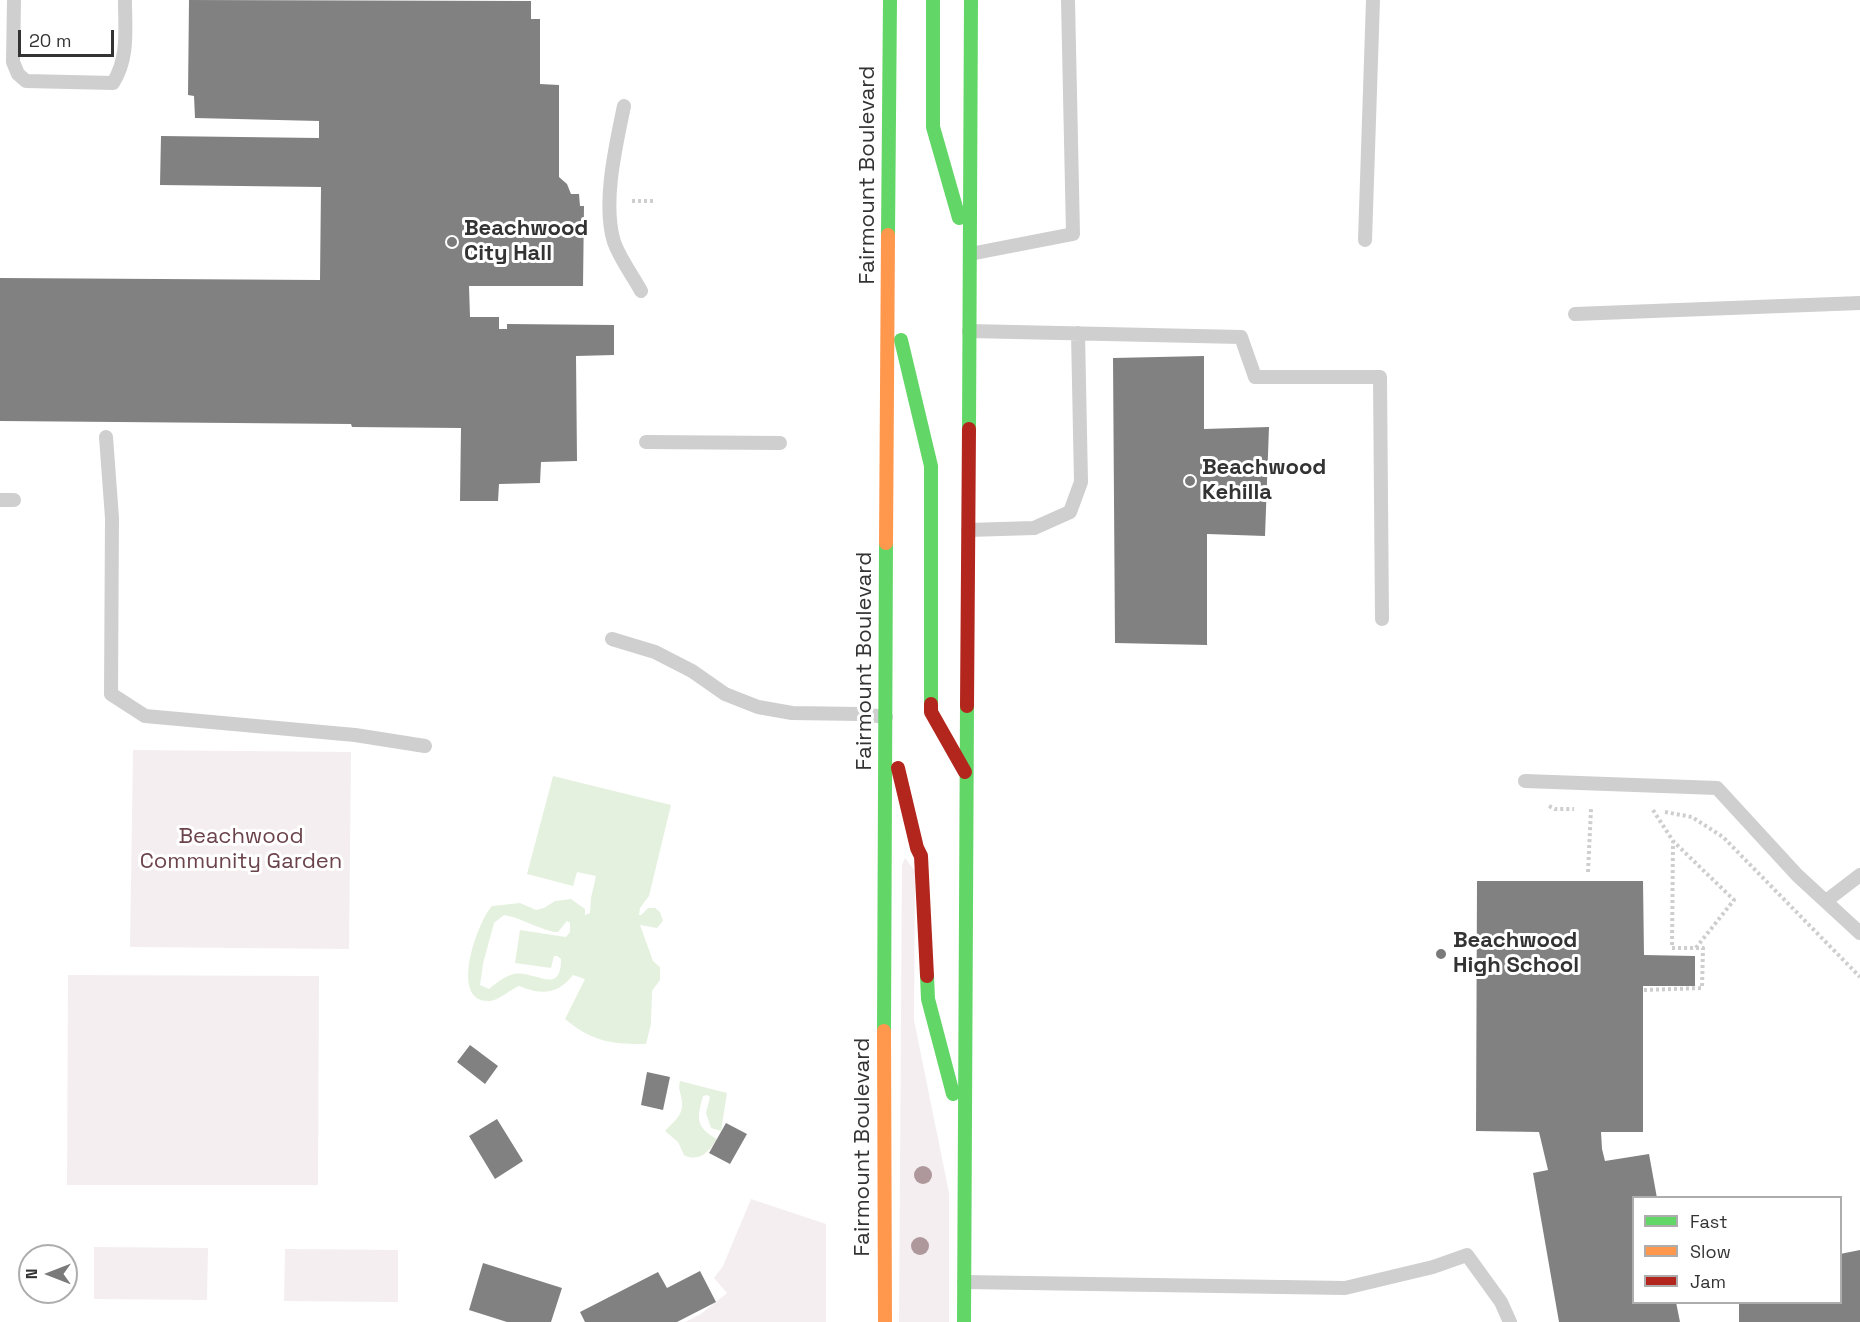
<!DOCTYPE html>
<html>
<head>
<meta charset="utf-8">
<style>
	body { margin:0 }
	#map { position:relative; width:1860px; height:1322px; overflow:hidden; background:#fff; font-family:"Space Grotesk",sans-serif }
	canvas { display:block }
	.legend { position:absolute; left:1632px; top:1196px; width:210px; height:108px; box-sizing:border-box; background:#fff; border:2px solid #adadad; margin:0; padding:8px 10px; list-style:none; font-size:18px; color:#333 }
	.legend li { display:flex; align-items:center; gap:12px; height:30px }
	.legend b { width:30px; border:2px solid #adadad }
	.north { position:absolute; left:18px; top:1244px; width:60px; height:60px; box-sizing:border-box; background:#fff; border:2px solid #adadad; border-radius:50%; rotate:270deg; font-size:16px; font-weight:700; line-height:24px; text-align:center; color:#333 }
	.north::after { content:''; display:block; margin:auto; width:21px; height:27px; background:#7a7a7a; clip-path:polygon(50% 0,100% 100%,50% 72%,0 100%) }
	.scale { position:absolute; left:18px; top:30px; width:96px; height:27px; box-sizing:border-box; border:3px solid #333; border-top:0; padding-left:8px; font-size:18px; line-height:21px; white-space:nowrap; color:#333; -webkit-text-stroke:4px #fff; paint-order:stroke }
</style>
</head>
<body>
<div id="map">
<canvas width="1860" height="1322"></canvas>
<ul class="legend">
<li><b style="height:8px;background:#63d668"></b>Fast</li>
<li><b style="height:8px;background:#ff974d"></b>Slow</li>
<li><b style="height:8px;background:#b3261e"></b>Jam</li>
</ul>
<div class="north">N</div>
<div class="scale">20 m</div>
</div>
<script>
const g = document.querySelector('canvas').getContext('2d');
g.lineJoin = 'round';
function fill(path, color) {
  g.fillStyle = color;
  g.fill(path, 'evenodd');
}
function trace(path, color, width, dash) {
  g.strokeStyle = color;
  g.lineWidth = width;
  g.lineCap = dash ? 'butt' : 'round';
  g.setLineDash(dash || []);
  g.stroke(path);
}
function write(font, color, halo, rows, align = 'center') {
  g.font = font + ' "Space Grotesk",sans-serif';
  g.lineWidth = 6;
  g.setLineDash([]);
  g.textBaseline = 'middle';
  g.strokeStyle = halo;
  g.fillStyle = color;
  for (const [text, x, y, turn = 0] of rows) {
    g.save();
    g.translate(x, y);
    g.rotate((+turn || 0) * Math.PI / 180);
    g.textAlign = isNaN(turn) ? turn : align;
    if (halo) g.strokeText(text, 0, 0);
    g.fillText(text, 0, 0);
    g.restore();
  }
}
fill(new Path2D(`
	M133 750 351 752 349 949 130 947Z
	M905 858 915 871 914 1020 949 1193V1322H899L902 865Z
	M68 975 319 976 318 1185H67Z
	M751 1199 826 1224V1322H685L701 1314 727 1293 714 1278 723 1266Z
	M94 1247 208 1248 207 1300 94 1299Z
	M285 1249 398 1250V1302L284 1301Z`), '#f4eef0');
fill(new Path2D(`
	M553 776 671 805 649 896 640 908 639 915H641L648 908H655L660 912 663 921 657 928 640 925 653 961 660 967V980L652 991 651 1024 646 1044C613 1045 591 1041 565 1019L585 979 573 975C557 995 542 995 519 986 509 990 500 1000 490 1001 448 1004 477 922 492 906L520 903 536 910 544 908 555 901 571 899 585 909V915L590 913 591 898 596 876 577 872 573 886 527 874ZM504 915C522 918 536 928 554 932H558L567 921 570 923V932L566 937 520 930 515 963 551 968 554 956H557L561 959C561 997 535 970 514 974 505 976 496 983 489 989L480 985 483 964 494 923Z
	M680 1081 727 1093 721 1131 711 1128 706 1113 710 1097 707 1095 703 1096C697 1118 695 1127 717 1139 710 1151 699 1163 684 1155L678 1142 665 1131C671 1124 682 1116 682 1106 683 1097 677 1090 680 1081Z`), '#e5f1df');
fill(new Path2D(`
	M189 0 531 1V19H540V84L559 85V177L567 184 571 194H579L580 206H584L583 286H469L470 317H499V329H507V324L614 325V355L576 356 577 461 541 462 540 483 499 484 498 501H460L461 428 352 427 351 424 0 421V278L320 280 321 187 160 185 161 136 319 138V121L195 118 194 96 188 95Z
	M1204 356V429L1269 427 1265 536 1207 534V645L1115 643 1113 358Z
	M1477 881H1643L1644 955 1695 956V986H1643V1132H1601L1602 1149 1605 1161 1649 1154 1657 1198H1634V1302H1676L1680 1322H1559L1533 1173 1548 1170 1539 1132 1476 1131Z
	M470 1045 498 1066 485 1084 457 1062Z
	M647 1072 670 1077 663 1110 641 1105Z
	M497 1119 523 1161 495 1179 469 1136Z
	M726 1123 747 1134 730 1164 709 1153Z
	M1860 1250V1322H1739V1302H1840V1254Z
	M483 1263 562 1288 551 1322H507L469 1310Z
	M700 1271 716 1302 677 1322H585L580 1312 658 1272 667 1288Z`), '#818181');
trace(new Path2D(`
	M632 201H655
	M1549 806 1555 809H1574
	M1653 810 1673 841 1734 900 1695 949
	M1665 812 1692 817 1723 837 1860 977
	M1588 872 1591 809
	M1644 990 1702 988 1703 948H1672L1673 841`), '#cecece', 4, [3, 3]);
trace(new Path2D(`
	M14 0 13 62 18 74 26 81 113 83C129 58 125 29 125 0
	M624 106C616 145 602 203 614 242 620 259 633 276 641 291
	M1365 240 1373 0
	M970 254 1073 234 1068 0
	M1575 314 1860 303
	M969 331 1241 337 1255 377H1380L1382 619
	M106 437 112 518 111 694 145 716 355 735 425 746
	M646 442 780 443
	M0 500H14
	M968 530 1034 528 1070 512 1081 482 1078 333
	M612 639 655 652 692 671 725 694 758 707 792 713 860 714 886 717
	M1525 781 1717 788 1797 875 1860 933
	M1826 901 1860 875
	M964 1282 1345 1288 1433 1267 1467 1255 1501 1302 1510 1322`), '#cfcfcf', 14);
trace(new Path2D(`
	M933 0V127L959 218
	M888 235 890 0
	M901 340 931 466V704
	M969 429 971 0
	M927 976 928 999 953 1094
	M884 1031 886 543
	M964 1322 967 706`), '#63d668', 14);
trace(new Path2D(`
	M886 543 888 235
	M884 1031 885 1322`), '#ff974d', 14);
trace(new Path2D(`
	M931 704V712L965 772
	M967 706 969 429
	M898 768 917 848 921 856 927 976`), '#b3261e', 14);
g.fillStyle = '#ae989c';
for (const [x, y] of [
	[923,1175],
	[920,1246]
]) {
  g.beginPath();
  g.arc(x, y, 9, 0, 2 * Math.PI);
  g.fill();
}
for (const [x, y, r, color] of [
	[452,242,6,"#7a7a7a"],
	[1190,481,6,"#7a7a7a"],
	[1441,954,6,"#7a7a7a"]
]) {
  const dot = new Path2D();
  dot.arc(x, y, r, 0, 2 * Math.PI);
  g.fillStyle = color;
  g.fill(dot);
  trace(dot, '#fff', 2);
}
write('22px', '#333', '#fff', [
	["Fairmount Boulevard",868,175,-90],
	["Fairmount Boulevard",865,661,-90],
	["Fairmount Boulevard",863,1147,-90]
]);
write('bold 22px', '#333', '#fff', [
	["Beachwood",464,229],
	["City Hall",464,254],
	["Beachwood",1202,468],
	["Kehilla",1202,493],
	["Beachwood",1453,941],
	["High School",1453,966]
], 'left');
write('22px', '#6b434b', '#fff', [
	["Beachwood",241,837],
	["Community Garden",241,862]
]);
</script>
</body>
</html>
